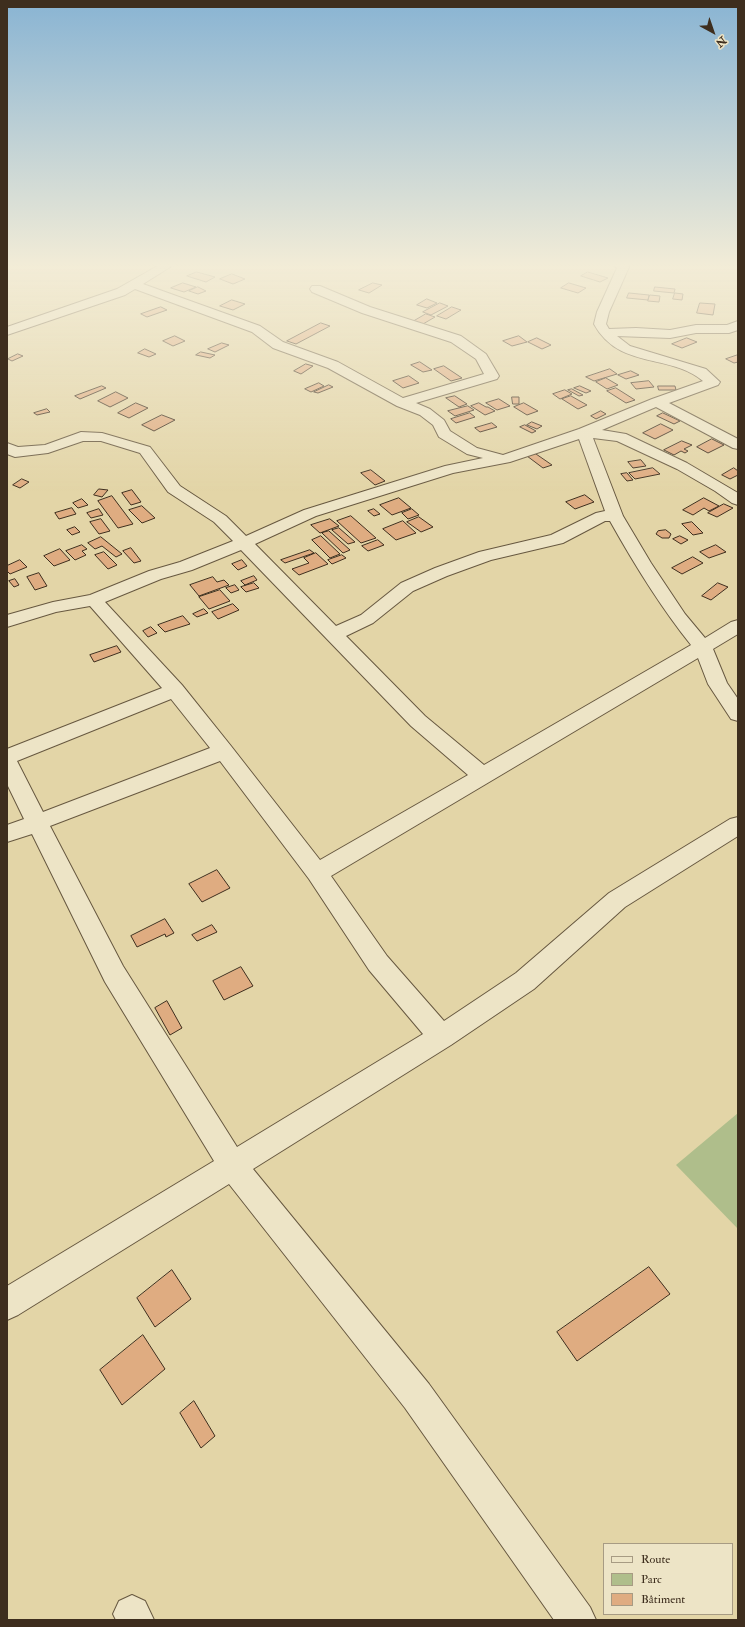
<!DOCTYPE html>
<html>
<head>
<meta charset="utf-8">
<style>
	body { margin:0 }
	#map { position:relative; width:745px; height:1627px; overflow:hidden; background:#e3d5a7; font-family:"IM FELL Double Pica",serif }
	canvas { display:block }
	.frame { position:absolute; inset:0; border:8px solid #3e2e1e; pointer-events:none }
	.legend { position:absolute; left:603px; top:1543px; width:130px; height:72px; box-sizing:border-box; background:#ede4c6; border:1px solid #a79b83; margin:0; padding:5px 7px; list-style:none; font-size:12px; color:#3e2e1e }
	.legend li { display:flex; align-items:center; gap:8px; height:20px }
	.legend b { width:20px; border:1px solid #a79b83 }
	.north { position:absolute; left:693px; top:12px; width:40px; height:40px; -webkit-text-stroke:3px #ede4c6; paint-order:stroke; rotate:140deg; font-size:11px; font-weight:700; line-height:16px; text-align:center; color:#3e2e1e }
	.north::after { content:''; display:block; margin:auto; width:14px; height:18px; background:#3e2e1e; clip-path:polygon(50% 0,100% 100%,50% 72%,0 100%) }
</style>
</head>
<body>
<div id="map">
<canvas width="745" height="1627"></canvas>
<div class="frame"></div>
<ul class="legend">
<li><b style="height:5px;background:#ede4c6"></b>Route</li>
<li><b style="height:11px;background:#afbe8b"></b>Parc</li>
<li><b style="height:11px;background:#dfac81"></b>Bâtiment</li>
</ul>
<div class="north">N</div>
</div>
<script>
const g = document.querySelector('canvas').getContext('2d');
g.lineJoin = 'round';
function fill(path, color) {
  g.fillStyle = color;
  g.fill(path, 'evenodd');
}
function trace(path, color, width, dash) {
  g.strokeStyle = color;
  g.lineWidth = width;
  g.lineCap = dash ? 'butt' : 'round';
  g.setLineDash(dash || []);
  g.stroke(path);
}
fill(new Path2D(`
	M738 1113V1229L676 1165Z`), '#afbe8b');
const building = new Path2D(`
	M197 272 215 277 206 282 187 276Z
	M588 272 608 278 600 282 581 276Z
	M232 274 245 279 233 284 220 279Z
	M183 283 196 287 184 292 171 288Z
	M373 283 382 285 369 293 359 290Z
	M569 283 586 288 578 293 561 288Z
	M198 287 206 291 198 294 189 291Z
	M655 287 675 289 674 293 654 291Z
	M629 293 649 295 648 300 627 298Z
	M675 293 683 294 682 300 673 299Z
	M650 295 660 296 659 302 648 301Z
	M427 299 437 303 427 308 417 305Z
	M232 300 245 304 233 310 220 306Z
	M440 303 448 306 431 315 423 312Z
	M700 303 715 304 713 315 697 313Z
	M161 307 167 310 147 317 141 314Z
	M452 307 461 310 446 319 437 316Z
	M426 314 435 317 423 324 414 321Z
	M321 323 330 326 296 344 287 341Z
	M175 336 185 341 173 346 163 341Z
	M519 336 527 342 512 346 503 341Z
	M537 338 551 345 542 349 528 342Z
	M687 338 697 342 682 348 672 344Z
	M222 343 229 345 215 352 208 349Z
	M145 349 156 354 149 357 138 353Z
	M201 352 215 355 210 358 196 355Z
	M18 354 23 356 12 361 8 359Z
	M738 355V362L734 363 726 359Z
	M420 362 432 370 423 372 411 365Z
	M306 364 313 366 301 374 294 371Z
	M444 366 462 378 451 381 434 369Z
	M610 369 617 374 594 381 586 377Z
	M631 371 639 375 626 379 618 375Z
	M409 376 419 383 403 388 393 381Z
	M606 378 618 385 607 389 596 382Z
	M649 381 654 387 636 389 631 383Z
	M319 383 324 386 311 392 305 389Z
	M329 385 333 387 318 393 314 392Z
	M102 386 106 388 80 399 75 396Z
	M580 386 591 391 586 393 574 388Z
	M658 386H675L676 390H659Z
	M616 388 635 400 626 403 607 391Z
	M572 389 583 395 579 396 568 390Z
	M565 390 572 394 560 399 553 394Z
	M116 392 128 398 110 407 98 401Z
	M455 396 467 404 459 407 446 398Z
	M571 396 587 405 578 409 562 399Z
	M512 397H519V404H513Z
	M499 399 510 406 497 410 486 403Z
	M136 403 148 408 129 418 118 413Z
	M479 403 486 407H488L495 411 485 415 471 406Z
	M524 403 538 411 527 415 514 407Z
	M468 406 474 410 455 416 448 411Z
	M47 409 50 412 37 415 34 413Z
	M601 411 606 414 596 419 591 416Z
	M470 413 475 417 456 423 451 419Z
	M663 413 680 421 674 424 657 416Z
	M162 415 175 420 154 431 142 425Z
	M532 422 542 426 537 429 527 425Z
	M492 423 497 427 480 432 475 428Z
	M661 424 673 430 655 439 643 433Z
	M525 425 536 431 532 433 520 427Z
	M712 439 724 445 708 453 697 447Z
	M682 441 692 445 684 449 688 451 685 453 681 451 674 455 664 450Z
	M536 454 552 465 543 468 527 456Z
	M641 460 646 466 633 468 628 462Z
	M653 468 660 474 635 479 629 473Z
	M734 468 738 471V475L730 479 722 475Z
	M371 470 385 481 375 485 361 473Z
	M627 473 633 480 627 481 621 474Z
	M22 479 29 482 20 488 13 485Z
	M99 489 108 490 102 497 94 495Z
	M132 490 141 502 131 505 122 493Z
	M585 495 594 502 575 509 566 502Z
	M112 496 133 524 118 528 98 501Z
	M399 498 411 508 392 515 380 505Z
	M704 498 719 506 709 511 704 508 693 515 683 510Z
	M82 499 88 505 78 508 73 503Z
	M724 504 733 508 717 517 708 513Z
	M142 506 155 518 142 523 129 510Z
	M72 508 76 514 59 519 55 513Z
	M99 509 103 515 91 518 87 513Z
	M374 509 380 514 374 516 368 511Z
	M412 509 419 515 408 519 402 513Z
	M351 516 376 538 361 543 337 521Z
	M419 517 433 527 421 532 407 522Z
	M101 519 110 531 99 534 90 522Z
	M330 519 339 526 320 533 311 525Z
	M403 521 416 533 396 540 383 529Z
	M692 522 703 533 693 535 682 524Z
	M75 527 80 532 72 535 67 530Z
	M339 528 355 542 348 544 332 530Z
	M666 530 671 534 669 538H662L656 534 658 531Z
	M329 531 350 550 343 553 322 533Z
	M321 536 340 554 330 558 312 540Z
	M680 536 688 540 681 544 673 539Z
	M101 537 122 554 116 557 102 546 95 549 88 543Z
	M378 540 384 545 368 551 362 546Z
	M82 545 87 549 82 551 86 555 75 560 66 551Z
	M716 545 726 552 709 558 700 552Z
	M131 548 141 561 134 563 123 551Z
	M60 549 70 560 54 566 44 556Z
	M310 550 314 553 285 563 281 560Z
	M104 552 117 565 108 569 95 555Z
	M316 553 328 564 299 575 292 569 309 563 304 558Z
	M342 555 346 558 332 564 328 560Z
	M693 557 703 563 682 574 672 568Z
	M20 560 27 567 10 574 7 571V566Z
	M242 560 247 566 238 570 232 564Z
	M39 573 47 586 35 590 27 577Z
	M254 576 257 580 245 585 241 581Z
	M213 577 217 582 224 580 229 585 199 596 190 585Z
	M15 579 19 585 14 587 9 581Z
	M254 583 259 588 246 592 241 587Z
	M718 583 728 587 711 600 702 596Z
	M235 585 239 590 231 593 226 588Z
	M220 590 230 601 209 609 199 597Z
	M233 604 239 610 218 619 212 612Z
	M204 609 208 613 197 617 193 614Z
	M183 616 190 624 165 632 158 625Z
	M151 627 157 633 148 637 143 631Z
	M117 646 121 652 94 662 90 655Z
	M217 870 230 888 202 902 189 884Z
	M165 919 174 933 166 937 165 934 137 947 131 936Z
	M212 925 217 932 197 941 192 935Z
	M241 967 253 986 224 1000 213 981Z
	M167 1001 182 1028 170 1035 155 1008Z
	M649 1267 670 1294 577 1361 557 1332Z
	M172 1270 191 1299 155 1327 137 1298Z
	M143 1335 165 1369 122 1405 100 1370Z
	M194 1401 215 1436 201 1448 180 1413Z`);
fill(building, '#dfac81');
trace(building, '#3e2e1e', 1);
const minor = new Path2D(`
	M161 264H175L143 284 260 326 283 342 338 362 403 398 484 374 476 359 451 342 362 313 312 292 310 289 312 286H320L370 307 461 336 486 354 499 376 497 379 416 403 430 409 444 420 450 431 477 448 503 455 579 429 652 399 703 381C670 353 619 370 594 324L597 312 617 268 612 264H625L629 267 609 312 606 324 609 329 636 328 670 330 696 325H727L738 321V330L729 333H696L670 338 617 336 630 346 706 369 720 382 718 385 669 403 738 439V449L733 448 656 407 602 430 626 434 687 463 738 493V505L732 503 715 491 677 469 617 441 593 438 623 516 651 563 685 614 705 638 731 622 738 620V634L713 649 727 683 738 699V721L731 719 708 684 698 658 331 876 387 956 444 1021 516 973 609 893 730 819 738 817V836L625 907 534 989 451 1045 253 1169 429 1384 590 1607 596 1620H554L405 1408 229 1184 18 1315 7 1320V1286L214 1161 105 982 32 834 7 842V825L24 819 7 784V749L162 688 90 606 56 612 7 627V615L53 602 90 595 149 571 180 562 233 541 214 522 168 492 140 453 101 441H83L48 453 15 457 7 454V443L18 447 45 445 81 432 102 433 150 447 180 486 226 516 246 536 304 510 445 466 483 458 467 454 439 437 433 425 420 415 397 406 328 368 273 348 252 332 135 289 125 295 7 335V327L117 289ZM579 439 605 511 596 513 551 535 479 552 435 568 401 583 361 615 336 626 255 544 316 516 453 473 510 462ZM605 521H610C634 564 660 606 691 645L484 765 425 716 346 636 373 623 413 591 447 576 491 560 563 543ZM241 550 411 726 468 775 320 860 231 746 182 685 105 602 161 579 192 570ZM171 699 210 748 43 812 17 761ZM220 761 309 879 369 970 423 1034 237 1147 123 966 50 826Z
	M132 1595 145 1601 154 1620H116L113 1614 119 1601Z`);
trace(minor, '#675840', 2);
fill(minor, '#ede4c6');
const sky = g.createLinearGradient(0, 0, 0, 491);
sky.addColorStop(0, '#89b4d3');
sky.addColorStop(0.54, '#f2ecd7');
sky.addColorStop(1, '#f2ecd700');
g.fillStyle = sky;
g.fillRect(0, 0, 745, 491);
</script>
</body>
</html>
